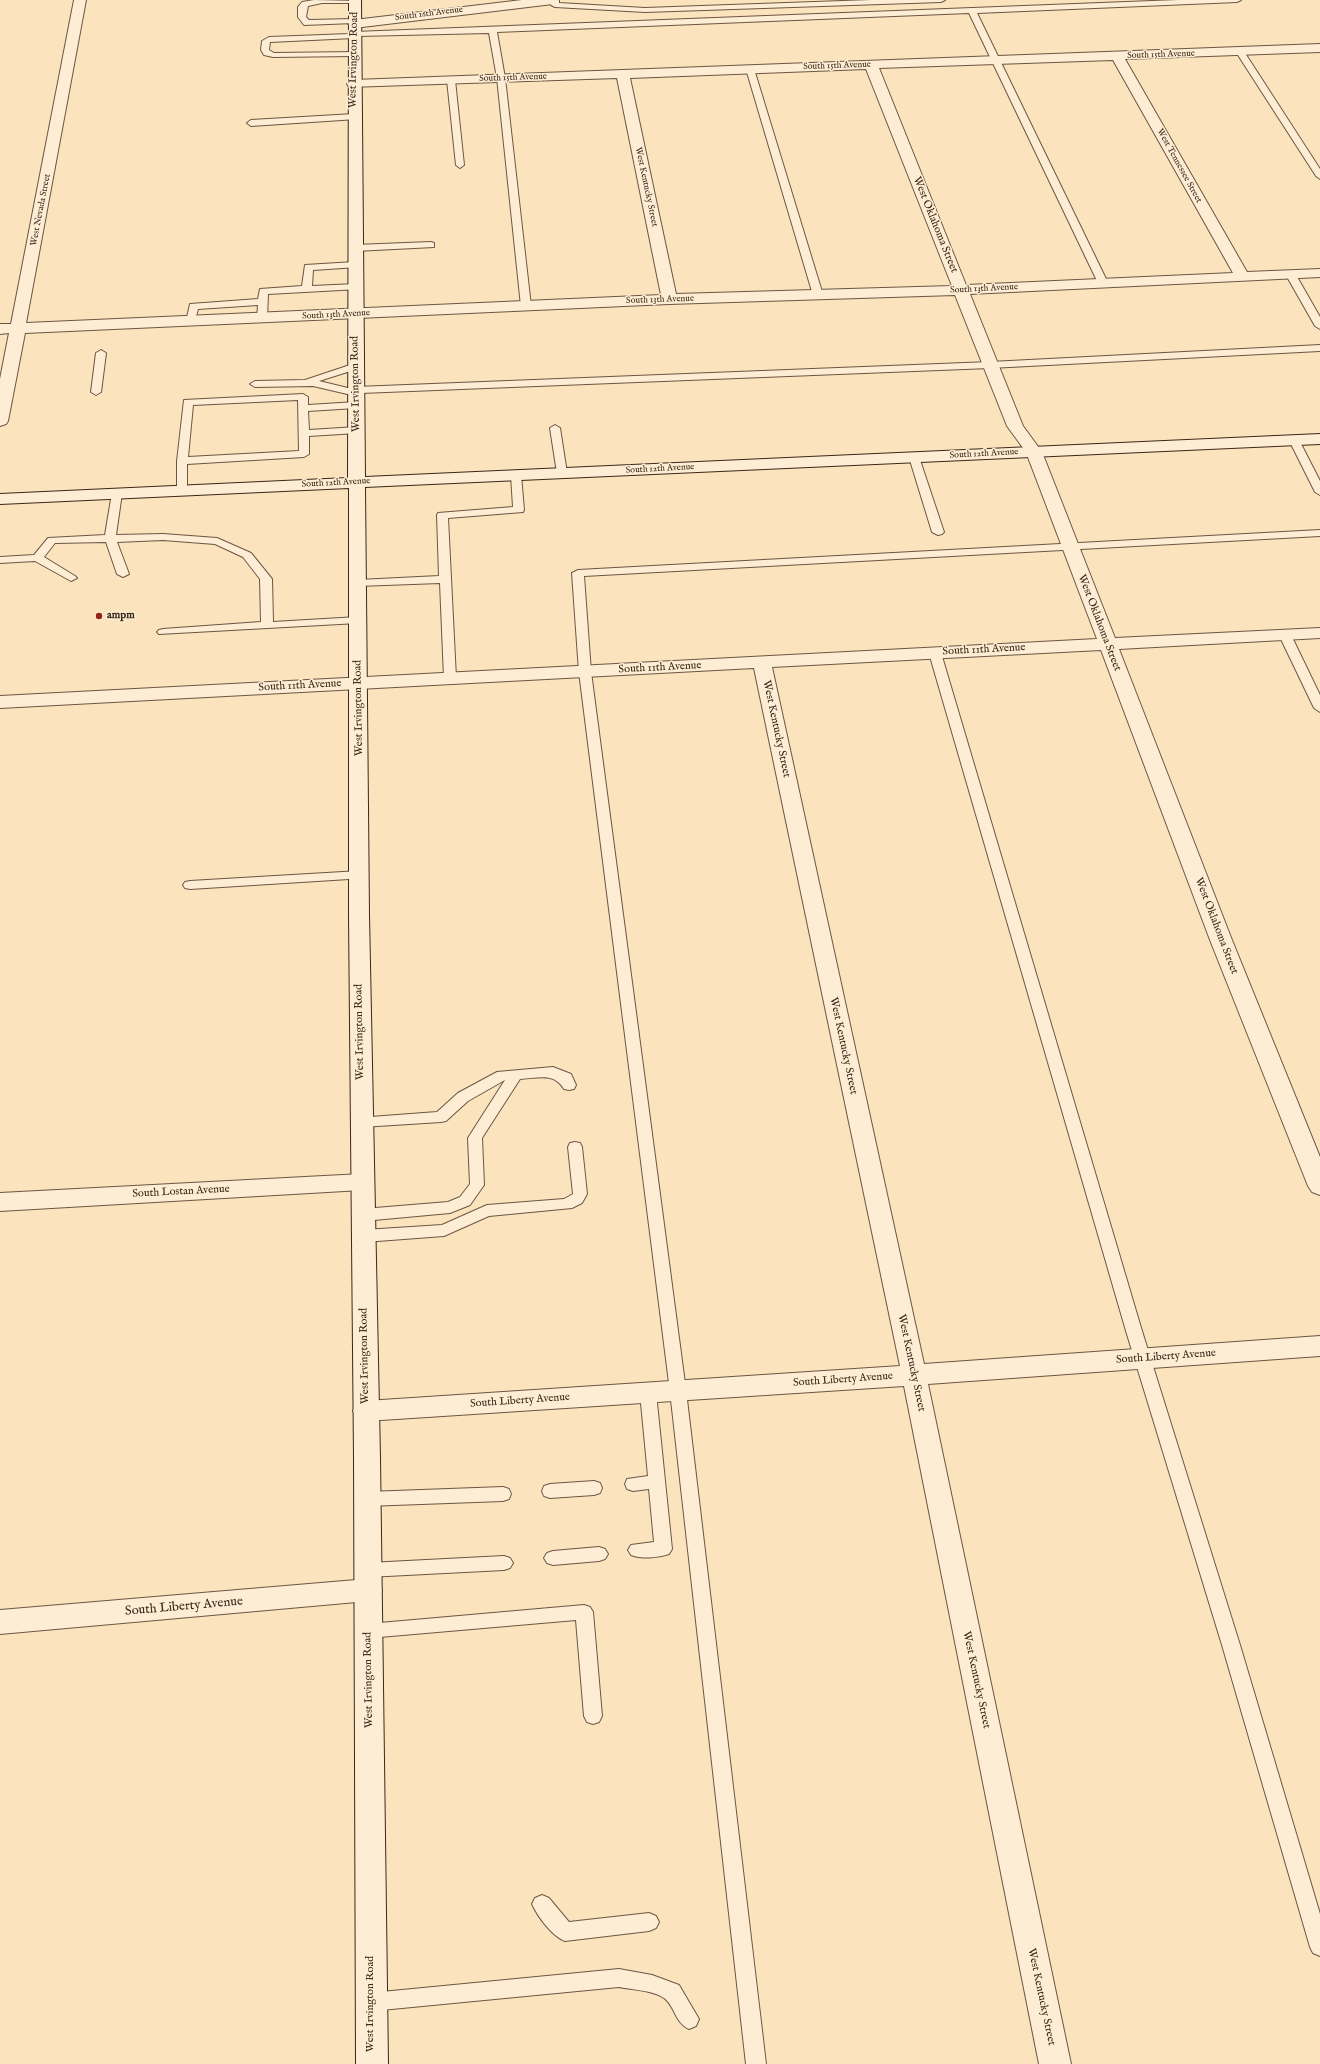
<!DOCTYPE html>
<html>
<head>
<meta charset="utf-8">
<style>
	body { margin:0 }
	canvas { display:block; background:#fbe3bd }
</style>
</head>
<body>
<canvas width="1320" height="2064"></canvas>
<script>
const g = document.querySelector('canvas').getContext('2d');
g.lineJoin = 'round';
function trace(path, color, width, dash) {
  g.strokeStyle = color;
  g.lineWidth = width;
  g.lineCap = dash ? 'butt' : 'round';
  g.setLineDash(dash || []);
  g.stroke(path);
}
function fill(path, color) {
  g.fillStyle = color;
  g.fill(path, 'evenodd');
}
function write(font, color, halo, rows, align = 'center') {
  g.font = font + ' "IM FELL English",serif';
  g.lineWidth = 3;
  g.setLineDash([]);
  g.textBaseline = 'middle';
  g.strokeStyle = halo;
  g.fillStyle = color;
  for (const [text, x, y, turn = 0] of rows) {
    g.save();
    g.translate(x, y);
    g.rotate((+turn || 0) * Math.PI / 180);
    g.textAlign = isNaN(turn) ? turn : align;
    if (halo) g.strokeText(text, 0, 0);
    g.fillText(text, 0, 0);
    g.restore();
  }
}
const lane = new Path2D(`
	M314 0 359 1 355 3H322L308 6 306 17 309 20 354 19 358 21 354 23 304 25 298 17V7L302 2Z
	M551 0H559V3L645 8 871 0H945L941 2 645 12 555 7 551 5Z
	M1178 0H1241L1237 2 977 13 1108 283 1103 286 1098 283 969 13 497 32 505 78 531 306 526 309 521 306 497 78 489 33 358 36 354 38 270 42 269 50 274 53 357 52 358 54 354 56 273 57 264 55 261 50 262 41 269 37 350 34 354 32Z
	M1237 50H1243L1320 169V179L1316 176 1236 52Z
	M747 67 754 69 823 295 821 297H815L813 295 746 69Z
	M451 77 455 80 464 165 460 168 456 165 447 80Z
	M354 114 358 117 357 119 251 126 247 123 251 120Z
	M431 242 434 243V247L355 251 350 248 355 245Z
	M355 262 360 265 358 267 313 270 312 286 356 284 359 285V289L268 294 267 319 262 322 257 319 258 305 198 309 194 324H188L186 322 190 304 258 299 260 289 302 286 305 265Z
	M1291 272 1296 275 1320 317V329L1315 326 1286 275Z
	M1320 345V351L990 368 361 393 356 396 313 386 255 387 250 384 255 381 305 380 356 363 360 364 361 366 360 368 319 381 352 389 356 387 990 362Z
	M101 350 106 353 101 392 96 395 91 392 96 353Z
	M303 394 308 397V405L356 402 361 405 356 408 308 411 309 430 357 427 362 430 357 433 309 436V454L304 457 187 464V490L186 492H178L177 490V461L184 400ZM298 400 299 451 188 457 193 405Z
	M555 425 560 428 567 473 562 476 557 473 550 428Z
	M1294 437 1299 440 1320 481V495L1315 492 1289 440Z
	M914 454 919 457 944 532 942 534 938 535 932 532 909 457Z
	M516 472 521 475 524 510 523 512 448 518 456 678 450 682 446 681 444 678 440 583 358 586 352 583 358 580 439 576 437 515 438 513 513 507 511 475Z
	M117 490 122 493 116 535 163 534 217 538 251 553 272 579 273 622 358 617 364 620 358 623 159 634 157 632 159 630 163 629 261 622 260 579 243 557 215 544 163 540 117 542 129 574 123 577 117 574 106 542 55 543 44 557 75 576 77 578 71 581 35 561 0 563V557L34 555 48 538 105 535 112 493Z
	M1320 530V536L584 576 591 672 686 1391 766 2064H746L670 1391 579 672 572 573 578 570Z
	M1285 632 1291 635 1320 695V712L1314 708 1279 635Z
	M935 649 941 653 1142 1331 1240 1645 1320 1914V1956L1313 1953 1310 1947 1222 1645 1126 1331 929 653Z
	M360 871 365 872 367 875 365 878 190 889 185 888 183 885 185 882 190 881Z
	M553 1067 571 1074 576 1085 574 1089 569 1090 564 1089C554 1072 538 1078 520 1079L482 1138 484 1185 470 1205 450 1213 363 1221 358 1219 355 1215 358 1211 363 1209 448 1202 460 1197 470 1184 468 1138 505 1080 468 1101 446 1121 441 1122 362 1127 357 1126 355 1122 357 1118 437 1112 458 1093 497 1072Z
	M575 1142 580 1143 582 1147 587 1194 582 1203 572 1208 489 1216 444 1236 364 1242 359 1240 356 1236 359 1232 364 1230 442 1225 487 1205 564 1199 573 1194 568 1147 570 1143Z
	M648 1387 654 1389 656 1393 672 1549 669 1554C658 1558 642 1559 631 1555L628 1550 631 1545 654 1542 649 1489 633 1491 627 1489 625 1484 627 1479 648 1476 640 1393 642 1389Z
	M594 1481 600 1483 602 1488 600 1493 594 1495 550 1498 544 1496 542 1491 544 1486 550 1484Z
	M503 1487 509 1489 511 1494 509 1499 503 1501 367 1506 361 1504 359 1499 361 1494 367 1492Z
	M599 1547 605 1549 608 1554 605 1559 599 1561 553 1565 547 1563 544 1558 547 1553 553 1551Z
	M504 1556 510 1558 513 1563 510 1568 504 1570 368 1577 362 1575 359 1570 362 1565 368 1563Z
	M584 1605 590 1607 593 1612 602 1716 599 1722 593 1724 587 1722 584 1716 576 1620 368 1638 362 1636 359 1631 362 1626 368 1624Z
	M542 1895 549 1898 569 1922 649 1913 656 1916 659 1922 656 1928 649 1931 565 1941C552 1936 538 1917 532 1904L535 1898Z
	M619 1969 652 1975 679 1985 699 2019 696 2026 689 2029C675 2023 675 2006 664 1998 652 1990 633 1990 619 1987L371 2011 364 2009 361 2002 364 1995 371 1993Z`);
const street = new Path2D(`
	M74 0H86L26 323 661 295 617 78 349 87 347 84 354 80 1320 44V52L1125 59 1247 272 1320 269V277L970 294 1023 426 1042 452 1115 638 1320 628V638L1119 649 1232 940 1320 1157V1195L1312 1192 1308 1186 1210 940 1101 650 772 667 924 1364 1320 1336V1356L928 1384 1071 2064H1039L904 1386 366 1421 357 1418 353 1411 357 1404 366 1401 900 1366 754 668 0 708V696L1097 639 1026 452 1007 426 955 295 669 304 25 333 8 421 6 424 0 426V379L9 333 0 334V324H11ZM1113 60 1233 273 966 285 879 68ZM866 69 952 286 676 294 630 78Z
	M522 0H559L553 4 354 28 348 24 354 20Z
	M362 1174 370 1176 374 1182 370 1188 362 1190 0 1211V1193Z
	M368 1579 378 1582 382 1590 378 1598 368 1601 0 1634V1610Z`);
const secondary = new Path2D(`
	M349 0H361L365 477 1320 434V444L365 487 369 915 380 1458 388 2064H356L354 1458 349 915V488L0 504V494L348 478Z`);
trace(lane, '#6c5643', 2);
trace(street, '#6c5643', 2);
trace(secondary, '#3c271a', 2);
fill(lane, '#fcedd4');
fill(street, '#fcedd4');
fill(secondary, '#fcedd4');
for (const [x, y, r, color] of [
	[99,616,4,"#8f2418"]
]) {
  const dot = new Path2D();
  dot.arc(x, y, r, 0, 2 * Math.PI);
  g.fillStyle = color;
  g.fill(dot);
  trace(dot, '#fcedd4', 1.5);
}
write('9px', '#3c271a', '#fcedd4', [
	["South 16th Avenue",429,14,-7],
	["South 15th Avenue",1161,55,-2],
	["South 15th Avenue",837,66,-2],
	["South 15th Avenue",513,78,-2],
	["West Tennessee Street",1179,166,61],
	["West Kentucky Street",646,187,78],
	["West Nevada Street",41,210,-79],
	["South 13th Avenue",984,289,-3],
	["South 13th Avenue",660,300,-2],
	["South 13th Avenue",336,315,-3],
	["South 12th Avenue",984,454,-3],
	["South 12th Avenue",660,469,-3],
	["South 12th Avenue",336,483,-3]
]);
write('11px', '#3c271a', '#fcedd4', [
	["West Irvington Road",354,60,-89],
	["West Oklahoma Street",935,225,68],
	["West Irvington Road",356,384,-91],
	["West Oklahoma Street",1099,623,69],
	["South 11th Avenue",984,650,-3],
	["South 11th Avenue",660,668,-3],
	["South 11th Avenue",300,686,-3],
	["West Irvington Road",359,708,-91],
	["West Kentucky Street",776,729,78],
	["West Oklahoma Street",1216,926,69],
	["West Irvington Road",360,1032,-91],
	["West Kentucky Street",843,1046,78],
	["South Lostan Avenue",181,1192,-3],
	["West Irvington Road",365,1356,-91],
	["South Liberty Avenue",1166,1357,-4],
	["West Kentucky Street",911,1363,78],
	["South Liberty Avenue",843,1380,-4],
	["South Liberty Avenue",520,1401,-4],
	["West Irvington Road",369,1680,-91],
	["West Kentucky Street",976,1680,78],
	["West Kentucky Street",1041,1997,78],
	["West Irvington Road",371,2004,-90]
]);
write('bold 11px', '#3c271a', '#fcedd4', [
	["ampm",107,616]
], 'left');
write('13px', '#3c271a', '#fcedd4', [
	["South Liberty Avenue",184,1607,-5]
]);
</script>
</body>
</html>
